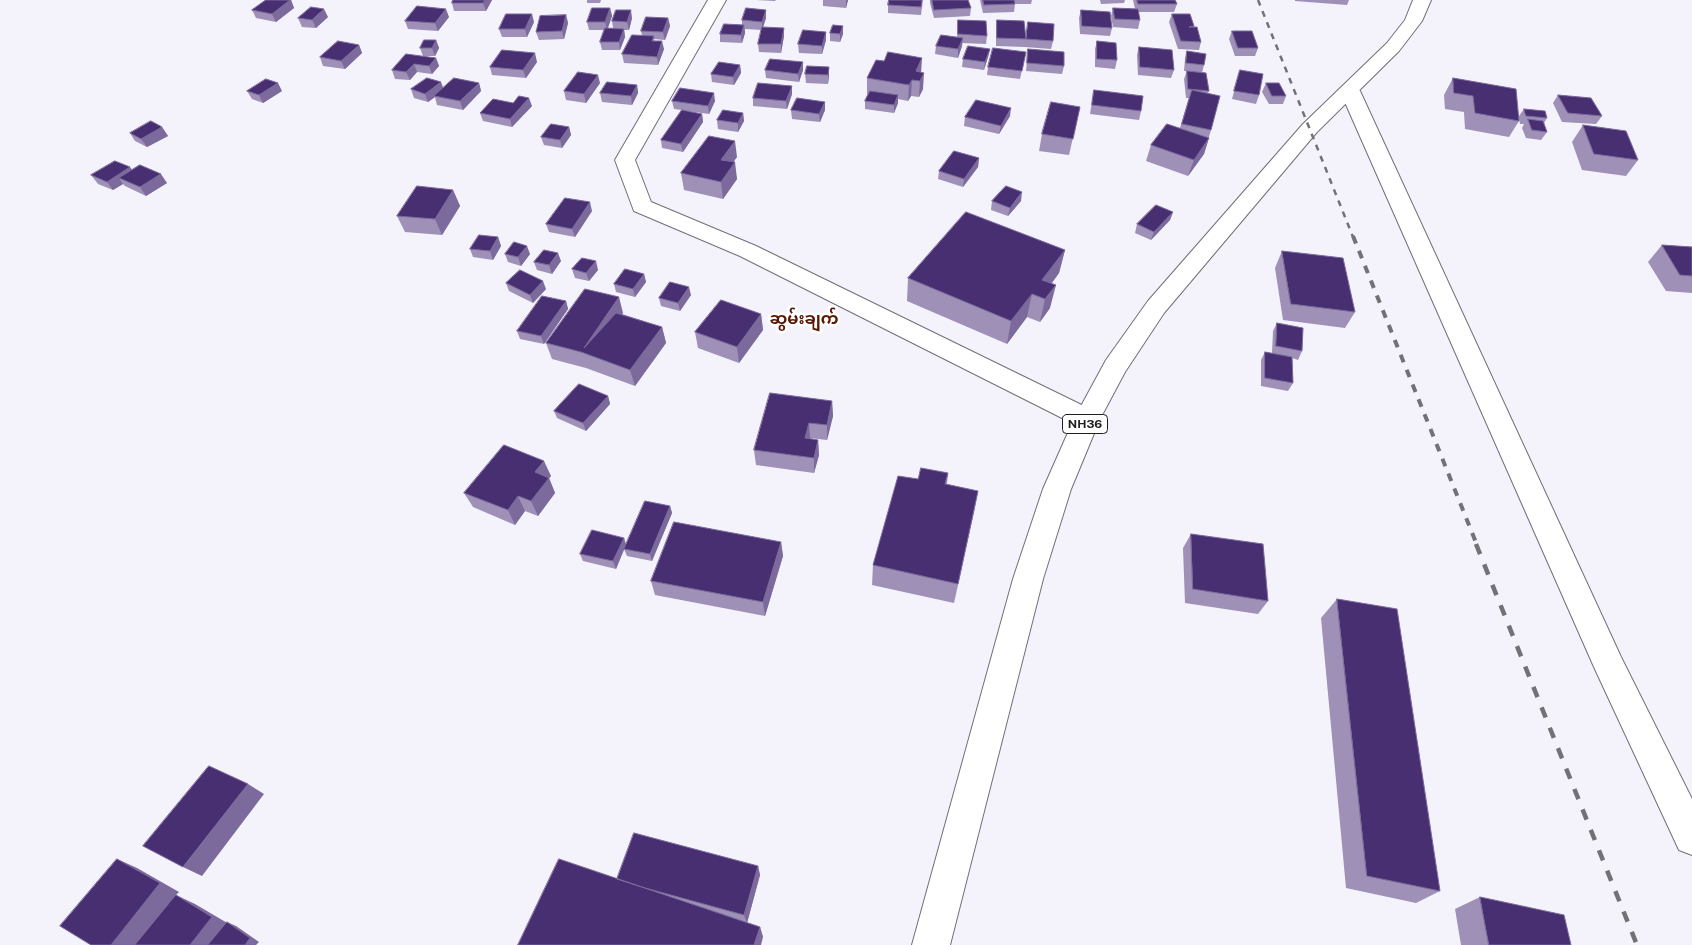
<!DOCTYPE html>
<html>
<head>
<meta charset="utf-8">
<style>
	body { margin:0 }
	canvas { display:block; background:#f4f2fb }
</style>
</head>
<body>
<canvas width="1692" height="945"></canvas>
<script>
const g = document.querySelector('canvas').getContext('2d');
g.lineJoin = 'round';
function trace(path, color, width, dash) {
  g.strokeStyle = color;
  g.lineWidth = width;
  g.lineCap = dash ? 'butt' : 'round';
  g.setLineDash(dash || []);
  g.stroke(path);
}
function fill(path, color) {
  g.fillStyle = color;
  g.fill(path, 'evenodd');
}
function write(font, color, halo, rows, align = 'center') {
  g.font = font + ' "Public Sans","Noto Sans Myanmar",sans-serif';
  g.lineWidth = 5;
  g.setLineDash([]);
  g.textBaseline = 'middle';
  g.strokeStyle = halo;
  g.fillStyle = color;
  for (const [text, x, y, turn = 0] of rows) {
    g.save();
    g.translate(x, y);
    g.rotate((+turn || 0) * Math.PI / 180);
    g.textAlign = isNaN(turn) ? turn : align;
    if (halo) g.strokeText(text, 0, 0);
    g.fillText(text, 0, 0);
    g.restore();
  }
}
const minor = new Path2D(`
	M708 0H726L635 160 651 202 756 246 1096 412 1100 419 1096 426 1087 429 1078 426 740 256 634 211 615 160Z
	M1350 85 1357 87 1360 91 1621 657 1692 799V855L1679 850 1594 667 1340 91 1343 87Z`);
const highway = new Path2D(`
	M1413 0H1431L1422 21 1399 51 1317 132 1164 313 1125 372 1100 419 1071 489 1043 579 950 945H912L1013 579 1043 489 1074 419 1106 360 1148 301 1303 124 1387 43 1405 20Z`);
trace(minor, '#716f77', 2);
trace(highway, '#716f77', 2);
fill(minor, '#fff');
fill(highway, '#fff');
trace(new Path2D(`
	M1258 0 1353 237`), '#727176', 2.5, [6, 6]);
trace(new Path2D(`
	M1353 236 1477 545`), '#727176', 4, [8, 8]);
trace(new Path2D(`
	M1476 544 1637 945`), '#727176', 4.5, [11, 11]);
fill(new Path2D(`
	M266 0H291L294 8 276 22 256 18 252 10Z
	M453 0H492L486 11H454L452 3Z
	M587 0H601L600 3H587Z
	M756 0H776L775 1Z
	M823 0H848L846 8 823 6Z
	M923 0 921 15 888 13V5Z
	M930 0H968L971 8 970 16 934 18 930 3Z
	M980 0H1032L1031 4H1015L1014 12 983 13Z
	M1100 0H1125L1124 3 1101 4Z
	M1133 0H1175L1177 4 1174 12H1138L1140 20 1138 29 1113 27 1111 16 1113 8 1135 9Z
	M1295 0H1349L1347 5 1295 1Z
	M610 8 612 16 608 28H613L612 21 632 18 629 30H624L625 37 620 50H602L600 42 605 30H589L587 22Z
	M1081 10 1112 28 1110 36 1080 34 1079 18Z
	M1172 14 1194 26V27L1201 42 1199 50 1178 49 1169 22Z
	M566 15 568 23 564 39 539 40 536 32Z
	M328 17 316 28 302 27 298 18Z
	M449 17 438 31 408 29 405 21Z
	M668 18 670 26 665 40 654 39 655 41 664 49 658 65 624 63 622 54 642 35 641 31Z
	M766 18 763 27 784 36 781 53 759 52 758 44 762 30 745 29V33L742 43 720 42V34L742 25V20Z
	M958 20 987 36 986 44 962 43V46L958 58 935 54 936 46 957 37Z
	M997 20 1026 38 1053 41 1051 49 1025 47 996 46V28Z
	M534 22 527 37H502L499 29Z
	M1232 31 1258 48 1255 56H1235L1229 39Z
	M826 32V40L822 54 799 53 798 44Z
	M830 33 843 34 840 42 830 41Z
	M436 40 439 48 435 56H423L420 48Z
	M1097 41 1117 60 1115 69 1095 67V49Z
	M359 45 362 53 345 69 323 66 320 57Z
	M1139 47 1174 70 1171 78 1138 75 1137 55Z
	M990 49 988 57 984 70 962 67 963 59Z
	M1028 49 1064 66 1062 74 1026 71Z
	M1187 51 1204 65 1202 73 1209 91 1208 93 1211 130 1204 154 1188 176 1146 161 1151 145 1180 128 1189 98H1186L1184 79 1187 71H1184L1185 59Z
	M1026 52 1020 79 987 75 988 67Z
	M436 58 439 66 432 74 417 72 410 80 395 79 392 70Z
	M537 62 526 78 492 75 490 67Z
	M740 65 741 73 734 85 712 82 711 74Z
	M829 67V75L828 84 806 83 805 74Z
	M765 70H803L799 82 766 78Z
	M1240 70 1259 95 1256 104 1232 99Z
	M921 72 923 89 919 97 911 96 908 101 898 99V103L894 113 865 109V101L868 94H867V78Z
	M1453 78 1519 116 1524 109 1547 118 1544 123 1547 132 1541 140 1526 138 1522 128 1524 124H1520L1519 119V121L1509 137 1465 129 1464 112 1445 109 1444 95Z
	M479 83 481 91 463 110 437 105 435 97 428 102 414 98 411 89 443 88Z
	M600 83 586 103 566 100 564 91Z
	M1266 83 1286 96 1283 104H1269L1262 92Z
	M637 85 638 93 632 105 602 102 600 93Z
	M792 86V94L787 109 753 106V98Z
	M1094 90 1141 111 1139 120 1090 114Z
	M247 91H282L263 103 252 99Z
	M1558 95 1602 116 1596 124 1562 122 1553 103Z
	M672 101H715L709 114 687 111 702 114 703 122 683 152 662 148 661 140 682 110 674 109Z
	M532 106 512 127 483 121 480 113Z
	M1080 107 1069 155 1039 151 1042 134Z
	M791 110H825L820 122 792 119Z
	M743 113 744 121 738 132 718 129 717 120Z
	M1010 116 999 134 964 126 965 117Z
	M1583 125 1638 160 1626 176 1582 170 1572 142Z
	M162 127 168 136 147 147 135 141 130 133Z
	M569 127 571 135 562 148 544 145 541 137Z
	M737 157 733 162 737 179 723 199 684 190 681 173Z
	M979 158 978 167 963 187 938 179 939 171Z
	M132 170 167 183 146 196 125 186 123 184 113 190 98 184 91 175Z
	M453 190 460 206 442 235 405 232 397 216Z
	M992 201H1021L1008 216 991 210Z
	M592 211 575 237 549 232 546 224Z
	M1173 212 1170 220 1151 240 1135 233 1137 224Z
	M498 237 501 246 493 260 473 257 470 249Z
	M1662 245 1692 247V293L1666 291 1648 262Z
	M1065 250 1059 273 1051 284 1050 308 1040 322 1027 317 1007 344 907 301 908 278Z
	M1282 251 1355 312 1345 328 1283 320 1275 268Z
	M505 254H530L521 266 508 262Z
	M561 261 552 274 537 270 534 262Z
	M572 269 598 270 589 281 575 278Z
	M644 274 646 282 635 297 616 292 614 284Z
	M506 283 546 289 533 303 509 291Z
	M691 295 680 311 661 306 659 298Z
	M566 301 568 309 544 344 520 339 517 331Z
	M623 313 622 314 662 327 666 343 635 386 586 368 552 359 546 343Z
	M761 314 763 330 739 363 698 348 695 332Z
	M1277 323 1302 351 1298 360 1292 358 1293 383 1288 391 1261 386V360L1265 352 1272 353 1273 331Z
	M608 396 610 404 586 431 557 418 554 411Z
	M832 401 833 416 827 440 810 438 818 440 819 455 814 473 756 465 754 450Z
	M948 473 947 484 978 491 954 603 872 585 873 565Z
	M551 476 549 478 555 493 538 516 525 511 515 525 473 507 464 493Z
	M670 506 672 513 652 561 627 556 624 549 616 569 583 561 580 554 624 538 626 545Z
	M1191 534 1268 601 1258 614 1185 603 1183 548Z
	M781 542 783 556 765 616 655 595 651 581Z
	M1337 599 1440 891 1416 903 1346 888 1321 618Z
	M758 866 760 875 747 923 760 927 763 937 617 879Z
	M1480 897 1571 945H1461L1455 909Z`), '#9e90b6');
fill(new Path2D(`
	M290 0H291L294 8 276 22 272 14Z
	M485 0H492L486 11 483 3Z
	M846 0H848L846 8Z
	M610 8 612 16 607 30 605 22Z
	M324 9 328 17 316 28 312 20Z
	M446 9 449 17 438 31 435 23Z
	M631 10 632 18 629 30 627 22Z
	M766 10V18L762 30V22Z
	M532 14 534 22 527 37 525 29Z
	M566 15 568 23 564 39 562 31Z
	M668 18 670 26 665 40 663 32Z
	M744 25 745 33 742 43 741 35Z
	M843 26V34L840 42V34Z
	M784 28V36L781 53V44Z
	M624 29 625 37 620 50 619 42Z
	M826 32V40L822 54V46Z
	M963 38 962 46 958 58V49Z
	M436 40 439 48 435 56 432 48Z
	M662 41 664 49 658 65 657 57Z
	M359 45 362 53 345 69 341 61Z
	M990 49 988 57 984 70 985 62Z
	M535 53 537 62 526 78 523 70Z
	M436 58 439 66 432 74 429 66Z
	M922 58 921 74 916 71Z
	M803 62V70L799 82 798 74Z
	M414 64 417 72 410 80 406 72Z
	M740 65 741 73 734 85 733 77Z
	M829 67V75L828 84V75Z
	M924 73 923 89 919 97 920 81Z
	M598 75 600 83 586 103 584 94Z
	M912 80 911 96 908 101 909 85Z
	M441 82 444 90 434 96 435 97 428 102 425 94Z
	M278 83 282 91 263 103 259 95Z
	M479 83 481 91 463 110 460 101Z
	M637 85 638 93 632 105 631 96Z
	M792 86V94L787 109 786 101Z
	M714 93 715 101 709 114 708 106Z
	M898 95V103L894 113V105Z
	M529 98 532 106 512 127 510 119Z
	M825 102V110L820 122 819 114Z
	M1011 108 1010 116 999 134 1001 126Z
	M743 113 744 121 738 132V123Z
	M702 114 703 122 683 152 681 144Z
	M162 127 168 136 147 147 141 139Z
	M569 127 571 135 562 148 560 140Z
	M1209 138 1204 154 1188 176 1194 160Z
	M735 141 737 157 723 176 721 160Z
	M979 158 978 167 963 187 964 179Z
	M735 162 737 179 723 199 721 182Z
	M130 167 136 175 119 178 123 184 113 190 107 182Z
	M161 174 167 183 146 196 140 187Z
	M453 190 460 206 442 235 435 219Z
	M1022 192 1021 201 1008 216 1010 208Z
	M590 202 592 211 575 237 572 229Z
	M1173 212 1170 220 1151 240 1154 232Z
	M498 237 501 246 493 260 490 251Z
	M527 246 530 254 521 266 518 257Z
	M1065 250 1059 273 1041 298 1042 280Z
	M558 253 561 261 552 274 549 265Z
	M596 261 598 270 589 281 586 273Z
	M644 274 646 282 635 297 633 289Z
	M543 281 546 289 533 303 530 295Z
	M1056 285 1050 308 1040 322 1045 299Z
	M689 287 691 295 680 311 678 303Z
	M1032 294 1027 317 1007 344 1011 321Z
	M619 297 623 313 594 357 584 348Z
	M566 301 568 309 544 344 541 336Z
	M761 314 763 330 739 363 737 347Z
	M662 327 666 343 635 386 630 370Z
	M608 396 610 404 586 431 583 423Z
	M832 401 833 416 827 440V425Z
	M809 423 810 438 806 454 805 438Z
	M818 440 819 455 814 473V458Z
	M544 461 551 476 542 487 535 472Z
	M549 478 555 493 538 516 531 501Z
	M978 491 974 512 954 603 958 584Z
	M518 496 525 511 515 525 508 510Z
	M670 506 672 513 652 561 650 554Z
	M624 538 626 545 616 569 613 561Z
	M781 542 783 556 765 616 763 602Z
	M248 784 264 794 202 876 183 867Z
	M117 859 137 868 179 892 176 895 195 904 229 924 214 945H111Z
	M758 866 760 875 747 923 744 915Z
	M227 922 236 926 259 942 256 945H245Z
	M760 927 763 937 761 945H754Z`), '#7b6a9b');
const building = new Path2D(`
	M266 0H290L272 14 252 10Z
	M453 0H485L483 3H452Z
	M889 0H922L921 7 888 5Z
	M932 0H968L971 8 934 10Z
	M983 0H1014L1015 4 984 5Z
	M1137 0H1175L1177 4H1138Z
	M417 6 446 9 435 23 405 21Z
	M311 7 324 9 312 20 298 18Z
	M592 8H610L605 22H587Z
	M746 8 766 10 762 22 742 20Z
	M1113 8 1138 9 1140 20 1115 19Z
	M616 10H631L627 22 612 21Z
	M1081 10 1110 12 1112 28 1082 26Z
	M506 14H532L525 29H499Z
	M1172 14H1190L1194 26 1189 27H1197L1201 42 1181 41Z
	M566 15 562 31 536 32 540 16Z
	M646 17 668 18 663 32 641 31Z
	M958 20 986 21 987 36 958 34Z
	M997 20 1024 21 1026 39 997 38Z
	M1028 22 1054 24 1053 41 1026 39Z
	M724 24 744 25 741 35 720 34Z
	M833 25 843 26 840 34 830 33Z
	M762 27 784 28 781 44H758Z
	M605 28 624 29 619 42H600Z
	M803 30 826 32 822 46 798 44Z
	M1232 31H1252L1258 48H1238Z
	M632 35 654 36 652 41H662L657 57 622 54Z
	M941 35 963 38 958 49 936 46Z
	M424 40H436L432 48H420Z
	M338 41 359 45 341 61 320 57Z
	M1097 41 1116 43 1117 60 1097 59Z
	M968 46 990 49 985 62 963 59Z
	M1139 47 1172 50 1174 70 1140 67Z
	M993 48 1026 52 1022 71 988 67Z
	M1028 49 1064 52V66L1027 63Z
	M502 50 535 53 523 70 490 67Z
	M1187 51 1206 54 1204 65 1186 63Z
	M888 52 922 58 916 71 924 73 920 81 912 80 909 85 867 78 876 60 884 61Z
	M406 54 436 58 429 66 414 64 406 72 392 70Z
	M770 59 803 62 798 74 765 70Z
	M719 62 740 65 733 77 711 74Z
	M807 66 829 67 828 75 805 74Z
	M1240 70 1263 74 1259 95 1234 91Z
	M1187 71 1206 73 1209 91 1188 89Z
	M578 72 598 75 584 94 564 91Z
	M427 78 441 82 425 94 411 89Z
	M454 78 479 83 460 101 434 96Z
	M1453 78 1516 89 1519 121 1475 113 1473 96 1454 93Z
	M266 79 278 83 259 95 247 91Z
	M607 82 637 85 631 96 600 93Z
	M758 83 792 86 786 101 753 98Z
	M1266 83H1279L1286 96H1272Z
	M680 88 714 93 708 106 672 101Z
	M1094 90 1143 96 1141 111 1092 105Z
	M1192 90 1220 96 1211 130 1182 124Z
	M870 91 898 95 894 105 865 101Z
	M1558 95 1591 98 1602 116 1568 113Z
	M519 96 529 98 510 119 480 113 493 99 513 103Z
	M797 98 825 102 819 114 791 110Z
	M976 100 1011 108 1001 126 965 117Z
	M1051 102 1080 107 1073 139 1042 134Z
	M1524 109 1545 111 1547 118 1526 116Z
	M682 110 702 114 681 144 661 140Z
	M723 110 743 113 738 123 717 120Z
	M1528 119 1543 121 1547 132 1532 130Z
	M151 121 162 127 141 139 130 133Z
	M551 124 569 127 560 140 541 137Z
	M1167 124 1209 138 1194 160 1151 145Z
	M1583 125 1626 131 1638 160 1594 154Z
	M709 136 735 141 721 160 735 162 721 182 681 173Z
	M954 151 979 158 964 179 939 171Z
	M115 161 130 167 107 182 91 175Z
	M140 165 161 174 140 187 119 178Z
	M417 186 453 190 435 219 397 216Z
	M1006 186 1022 192 1010 208 992 201Z
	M565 198 590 202 572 229 546 224Z
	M1156 205 1173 212 1154 232 1137 224Z
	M966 212 1065 250 1042 280 1056 285 1045 299 1032 294 1011 321 908 278Z
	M479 235 498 237 490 251 470 249Z
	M514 242 527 246 518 257 505 254Z
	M1662 245 1692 247V276L1680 275Z
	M544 250 558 253 549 265 534 262Z
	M1282 251 1343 258 1355 312 1291 304Z
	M582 258 596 261 586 273 572 269Z
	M625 269 644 274 633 289 614 284Z
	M520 270 543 281 530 295 506 283Z
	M670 282 689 287 678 303 659 298Z
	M585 289 619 297 584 348 616 313 662 327 630 370 581 352 546 343Z
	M542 296 566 301 541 336 517 331Z
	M721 300 761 314 737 347 695 332Z
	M1277 323 1303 328 1302 351 1276 346Z
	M1265 352 1292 357 1293 383 1265 378Z
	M579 384 608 396 583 423 554 411Z
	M770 393 832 401 827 425 809 423 805 438 818 440 814 458 754 450Z
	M504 445 544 461 535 472 549 478 531 501 518 496 508 510 464 493Z
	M921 468 948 473 945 484 978 491 958 584 873 565 898 476 918 479Z
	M645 501 670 506 650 554 624 549Z
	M674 522 781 542 763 602 651 581Z
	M592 530 624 538 613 561 580 554Z
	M1191 534 1263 544 1268 601 1193 589Z
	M1337 599 1397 609 1440 891 1367 876Z
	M209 766 248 784 183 867 143 846Z
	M634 833 758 866 744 915 645 888 617 879Z
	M117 859 160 883 111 945H91L60 926Z
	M559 859 760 927 754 945H518Z
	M176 895 212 917 190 945H135Z
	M1480 897 1564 915 1571 945H1489Z
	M227 922 250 938 245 945H208Z`);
fill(building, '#472f72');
trace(building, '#7b6a9b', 1);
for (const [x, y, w] of [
	[1085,424,45]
]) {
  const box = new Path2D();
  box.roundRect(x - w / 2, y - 9.5, w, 19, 4);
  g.fillStyle = '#fff';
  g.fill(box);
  trace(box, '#1e1d20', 1);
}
write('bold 12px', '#1e1d20', null, [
	["NH36",1085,424]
]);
write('bold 16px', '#591806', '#fff', [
	["ဆွမ်းချက်",804,319]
]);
</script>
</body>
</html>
